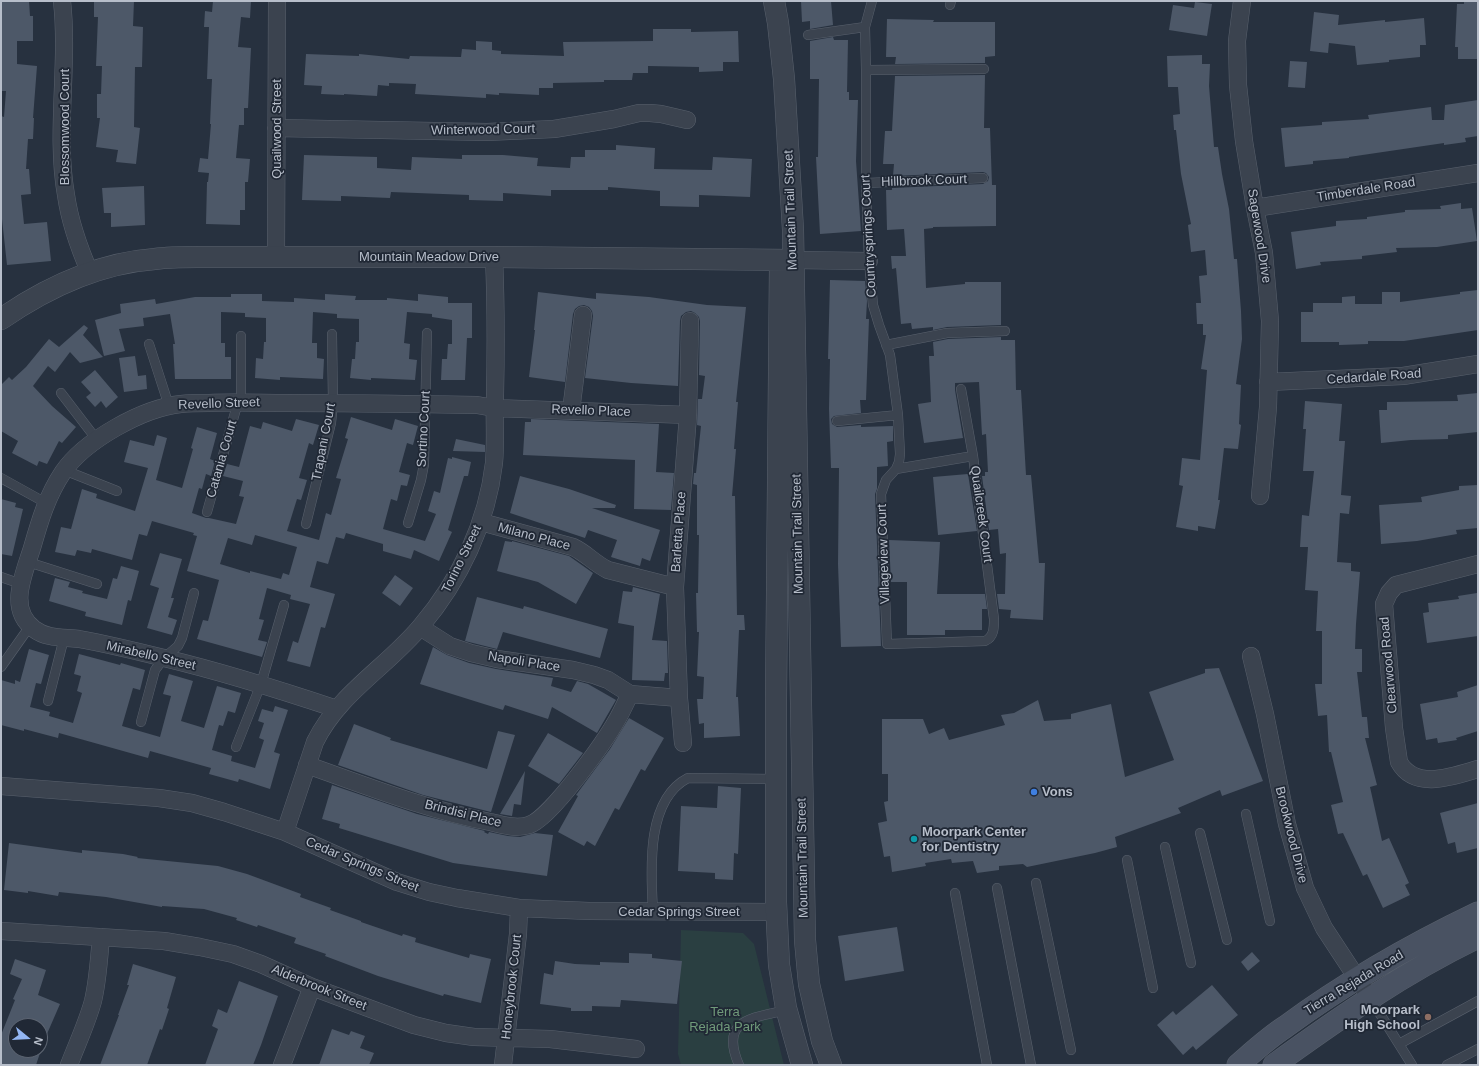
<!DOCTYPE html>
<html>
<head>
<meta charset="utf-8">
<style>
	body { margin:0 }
	#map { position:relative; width:1479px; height:1066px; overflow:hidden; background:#27313f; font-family:Helvetica,sans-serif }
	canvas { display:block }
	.frame { position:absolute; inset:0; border:2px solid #b7beca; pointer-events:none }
	.north { position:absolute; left:8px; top:1018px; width:40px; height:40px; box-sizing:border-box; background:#202835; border:1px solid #5c6471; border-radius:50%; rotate:108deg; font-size:11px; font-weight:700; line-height:16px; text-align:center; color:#b7beca }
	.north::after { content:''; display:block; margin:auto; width:14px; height:18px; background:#93b6f3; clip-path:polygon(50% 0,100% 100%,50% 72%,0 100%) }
</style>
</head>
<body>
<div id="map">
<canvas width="1479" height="1066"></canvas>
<div class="frame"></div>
<div class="north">N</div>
</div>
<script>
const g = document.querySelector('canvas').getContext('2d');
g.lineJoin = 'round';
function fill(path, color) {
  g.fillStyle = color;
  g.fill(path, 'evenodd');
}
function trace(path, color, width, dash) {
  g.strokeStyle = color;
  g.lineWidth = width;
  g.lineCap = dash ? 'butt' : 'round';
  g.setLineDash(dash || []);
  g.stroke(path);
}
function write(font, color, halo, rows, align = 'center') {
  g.font = font + ' Helvetica,sans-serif';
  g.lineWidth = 3.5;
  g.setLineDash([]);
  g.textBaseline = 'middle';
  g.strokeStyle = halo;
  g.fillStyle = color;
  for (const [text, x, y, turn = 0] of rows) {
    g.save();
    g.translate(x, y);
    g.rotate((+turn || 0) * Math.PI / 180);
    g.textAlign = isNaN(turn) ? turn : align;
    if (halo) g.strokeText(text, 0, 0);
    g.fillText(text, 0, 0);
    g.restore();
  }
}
fill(new Path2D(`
	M681 930 743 933 754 944 784 1065H681L678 1054Z`), '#2a3f41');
fill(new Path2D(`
	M1 1H29L30 16H33V41H17V64L37 66 33 118H34L33 139H28L26 169H29L31 194 21 195 24 224 47 222 51 261 7 265 1 210V116L4 117 6 91H1Z
	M94 1H134L133 26 143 27 142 67H135L134 127 140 128 136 164 116 162 118 150 96 147 100 118H97V94H101L102 66H96L98 17H94Z
	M213 1H251L250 18 241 17 238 47 251 48 248 108H244V125H239L236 158 250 159 248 182H245V210H240V225L206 224 207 182H208L209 173 198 172 200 158 208 159 211 124H210L212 79H207L209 27H204L205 11 212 12Z
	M801 1H831L833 25 810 29V21L802 22Z
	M1464 1H1478V59H1458V47H1455L1457 4H1464Z
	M1195 2 1212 4 1207 36 1169 30 1173 5 1194 8Z
	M1314 12 1339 15 1338 25 1385 20V22L1424 18 1426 45H1420V57L1389 60V62L1357 65 1355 46 1329 43 1328 53 1310 51Z
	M887 19 934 20 933 22H995V56L985 57V63L895 64 896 57H886Z
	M653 29H691V32L738 31 739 62H723V71L699 72V67L648 66V73H633L632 80H604V82L553 83V88H539V95L499 93V95L486 94V98L415 94 416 84 389 83V86L378 85 377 96 344 94V95L321 94 322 86 304 85 306 54 359 56V54L409 59 410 56 461 57 462 49 476 50V41L492 42V50L501 51V54L564 56 563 42 653 41Z
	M833 37 834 40H848L847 92H849V100H858L856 161 861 231 820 234 816 157H818L819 79H810V41Z
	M1202 55V64H1210L1209 86 1214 147H1218L1222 174 1229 209 1234 259H1237L1241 311 1242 339 1236 384 1241 385 1239 424 1241 425 1238 449 1224 448 1218 500H1220L1215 529 1198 526V531L1176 527 1183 486 1179 485 1182 458 1200 460 1207 370 1201 369 1206 335H1203V324H1197L1196 303H1201L1199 276 1207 275 1205 250 1191 252 1188 225 1191 224 1181 174 1176 130H1174L1173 115 1180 114 1178 87H1168L1167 56Z
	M1290 61 1307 62 1305 88 1288 87Z
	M985 75 984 128H990L992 185H996V226L933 227V228L924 229 926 288 965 284V282H1001V325L947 327 933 330V327L912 329 911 323 901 324 896 268 892 269 891 256H906L904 229 887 230 886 190H892V188L983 184 988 181 989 177 986 173 983 172 893 176 894 164H883L885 131H892L895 76Z
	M1478 100V136L1465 138 1466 142 1444 145V143L1349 157V158L1313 161V164L1285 167 1281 128 1322 125V122L1369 119 1368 115 1431 107 1432 120H1444L1445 105Z
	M616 145 655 148 654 169 712 170 713 157 752 159 750 197 699 195V207L660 206V191L608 187V190H551V196L503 193V201L469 200V195L391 192 390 198 341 196V201L302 200 304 155 377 157V168L411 170 412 157 462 159V155H503L538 158 537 166 570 168 571 157H585V150H616Z
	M144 186 145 225 111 227V213H104L102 188Z
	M1461 203V209L1472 208 1477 241 1437 247 1396 248 1397 252 1362 256V259L1320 262 1321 265 1296 269 1291 232 1336 226V221L1367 219V217L1405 212V210L1441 209 1440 206Z
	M830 280 865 281 867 301 866 319H869L866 400H860L861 413 834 416 831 419 832 424 837 427 861 425V427L893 426V441L887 442 888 466 877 467V489L875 494 881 646 841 647 838 564 839 468H831L829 409 830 359H828Z
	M1478 290V330L1404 341H1368V344L1339 345V342H1301V312H1313V303H1342V297L1355 296V304H1382V292H1400V302L1460 294V292Z
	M538 292 596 299V293L649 297 707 305 746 307 736 402H738L734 449H736L732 496H735L737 615H744L745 630H739L736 697H738L740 736 704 738V723L699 724 697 699H703L704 677 697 676 699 632H697L696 593H698L699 535H697V485L693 484 694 473H696L701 426 697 425 698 399H702L705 376 699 375 700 321 699 317 695 313 691 311 686 312 681 316 680 321 678 386 631 383 585 378 593 316 592 311 589 307 584 305 579 306 575 309 573 314 565 382 529 377 535 330H534Z
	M231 294H262V301L294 302V298L325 300V294L356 296 355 300H387V298L418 301V294L448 297V303H472V338H467L465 380H441L442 359H447L448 344H452V320L432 317V314L407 312 404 343 410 344 409 359 417 360 415 380 371 378V380L350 378 352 359H355L356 342H359V319L337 318V314L313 312 312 343H317V358L324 359 323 379 280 377V380L255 378 256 358 263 359 264 342H266V318L245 317V313L221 312V343H225V357H231V379H175L173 344H175L170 314 143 318 144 326 119 329 125 351 104 356 95 320 121 313 120 304 155 299 156 304 195 297H231Z
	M84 325 88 328 83 335 103 357 80 363 70 352 55 372 48 366 33 386 52 406 76 427 62 443 59 441 47 464 39 461 37 466 12 453 18 441 1 431V385L9 377 12 380 26 367 49 339 59 347Z
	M1001 337V340H1015L1016 390H1021L1026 475H1031L1039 563H1045L1043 620 1010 618 1011 610 999 609 997 594H1005L1006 553 1000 554 998 529 989 530 982 476H985V472H988L986 434 982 435 979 382 955 383V390L963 438 924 443 918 404 931 402 929 356H934L933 342 948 339Z
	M135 356 138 376 146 375 147 389 124 392 119 358Z
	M95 370 118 397 106 408 101 401 95 407 86 397 91 393 81 382Z
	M1478 393V432L1448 435V439L1411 440 1381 443 1379 410H1387V402L1458 401 1457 395Z
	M1305 401 1342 404 1339 441H1345L1341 495 1351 496 1349 514 1340 513 1337 562 1351 563V571L1360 572 1356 624 1355 649H1362V672H1357L1362 717H1367L1369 738H1365L1377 785 1370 787 1382 841 1389 838 1409 883 1405 885 1410 895 1383 908 1367 874 1363 876 1343 833 1338 834 1331 805 1343 802 1331 752H1329L1327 715 1318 716 1315 684H1322V631H1316L1318 591 1305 590 1308 547H1300L1302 515 1309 516 1314 471H1303L1306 429H1303Z
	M351 417 392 430 395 419 418 426 413 445 407 443 399 472 410 475 407 486 401 485 397 501 391 499 383 529 425 541 436 514 428 511 434 491 440 493 448 458 452 459V457L471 462 468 476H464L448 530 452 532 439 561 414 550 411 559 383 551V544L346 533 344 539 336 537 328 564 317 561 310 587 335 594 325 628 321 627 310 667 287 661 293 641 298 643 310 604 290 599 291 595 267 588 259 619 264 620 258 640 267 642 262 657 197 639 203 620 208 621 219 580 187 571 197 536 193 535 194 533 152 521 147 536 139 534 132 560 92 549 91 553 77 550 75 556 55 552 61 527 71 529 82 489 97 494 96 498 135 511 148 468 124 462 130 440 154 446 157 435 167 438 156 480 182 488 193 449 191 448 197 427 217 433 210 459 215 461 211 476 206 474 202 489 199 488 192 513 206 518H209L236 524 244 497 239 496 243 481 223 476 227 464 239 467 250 426 261 429 263 422 292 431 296 419 319 425 313 445 309 443 299 478 307 480 301 500 297 499 287 531 319 540 326 513 331 515 341 479 336 478 348 439 345 438ZM255 535 297 547 289 575 283 573 281 579 250 571V573L220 564 228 538 252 545Z
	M531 419 659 424 656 472 674 473 671 510 634 509 635 460 523 455 525 422H531Z
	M456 439 485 445V452L453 451Z
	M968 474 977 531 938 535 933 477Z
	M520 476 569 489 616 505 615 508H592L660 530 650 561 642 558 640 566 611 557 617 540 588 530 585 538 510 513Z
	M1478 485V528L1456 530 1457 534 1417 541 1381 544 1379 505 1422 502 1421 497 1459 490V486Z
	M1 499 16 503 15 507 23 509 12 556 1 554Z
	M889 540 940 542 937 594H985L987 609H982V630H945V635H907V582H891Z
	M505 541 512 542V541L569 556 593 573 576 604 538 582 497 571Z
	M160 553 182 559 171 598H174L168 617 177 620 172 635 147 628 159 588 150 585Z
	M121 566 139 571 131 601 128 600 122 625 85 616 86 612 49 601 55 578 70 582 68 587 83 591 82 593 107 599 113 578 117 579Z
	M395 575 413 588 400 606 382 593Z
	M633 587 660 594 652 640 667 641 668 673H665L664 681 632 680 634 626 618 623 623 591 632 592Z
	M1477 593 1478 601V636L1427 643 1423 613 1429 612 1428 603 1459 599 1458 596Z
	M477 597 523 609 524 606 608 629 600 658 503 632 497 649 465 641Z
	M433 647 447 655 469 663 496 669 553 678 551 686 571 692 577 681 588 684 616 700 597 733 552 707 548 719 505 705 503 710 420 684Z
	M29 649 49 655 41 684 36 683 30 707 50 712 49 716 73 723 82 693 77 691 81 676 74 674 79 654 120 665 121 663 145 670 140 690 133 688 122 726 160 737 171 696 163 694 169 674 193 681 181 721 204 728 217 686 241 693 235 713 228 711 223 726 219 725 212 750 232 756 231 761 255 768 264 740 259 738 264 723 258 721 262 709 273 712 275 706 288 710 274 752 280 754 270 789 239 779 238 782 209 774 211 768 150 751 148 758 59 733 58 738 24 729V731L1 725V680L15 684V680L20 682Z
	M1219 668 1263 781 1222 796 1220 790 1178 808 1181 813 1115 837 1117 847 1095 853 1027 867 1023 864 999 866V870L977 873 973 861 952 863 951 859 925 863 926 866 892 872 890 856 884 857 878 823 887 821 884 802 888 801V774H882V719H923L929 734 944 728 949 740 1005 725 1001 715 1014 713 1038 700 1044 721 1071 719V714L1111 704 1125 777 1174 760 1149 692 1205 673V669Z
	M1478 685V731L1456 738 1457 740 1438 743 1437 738 1426 740 1420 704 1458 697 1457 692Z
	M629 718 664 738 645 771 641 769 619 810 615 808 595 846 587 841 584 846 558 832 578 796 576 795 610 749Z
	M354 724 391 738 390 740 487 769 498 731 515 735 491 812 423 795 338 765Z
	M548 733 583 753 559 784 528 766Z
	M525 771 521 805 514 804 512 816 500 814Z
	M332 785 417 814 485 831 484 832 488 834 489 832 508 836 520 837 535 833 553 835 547 876 453 863 339 828 340 824 322 819Z
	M718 786 741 788 738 854 734 853 733 880 715 879V873L678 871 681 806 717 808Z
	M1478 803V848L1457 853 1455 842 1448 844 1440 813Z
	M9 843 82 853V850L123 854 138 857 137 858 218 866 247 874 301 894 300 897 331 908 330 910 361 921V922L402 936 403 934 416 938 415 942 469 958 470 954 491 959 481 1003 444 994 443 996 378 976 325 956 326 954 294 943 296 938 258 925 257 927 236 920 237 918 204 909 162 906V907L106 897 59 892 58 896 28 891V893L4 890Z
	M897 927 904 971 845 981 838 936Z
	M1252 952 1260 961 1248 971 1241 962Z
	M629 953 652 954V958L682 961 677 1004 621 1000 620 1007 592 1006V1011H571V1008L540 1004 544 973 553 975 555 961 575 964 600 965V962L629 963Z
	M15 959 46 970 38 995 60 1004 40 1050V1026H16V1050H41L36 1065H1V1035L15 1000 13 999 22 979 10 974Z
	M133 964 176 977 167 1008 169 1009 162 1030 160 1029 147 1065H100L119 1015H118L129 985H127Z
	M239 981 278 996 261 1045 253 1065H205L218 1029 212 1026 218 1009 227 1013Z
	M1212 985 1238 1015 1196 1050 1193 1046 1183 1055 1157 1025 1173 1011 1176 1015Z
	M332 1029 349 1035 351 1031 365 1036 360 1048 374 1053 369 1065H319Z`), '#4d5868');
const service = new Path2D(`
	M872 1 865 27 866 70V183L869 261 873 305 879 325 890 355 898 415 900 454 899 462 896 469 886 480 881 494 887 644 985 641C994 637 994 628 994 619L973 456 961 389
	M950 5 951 1
	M808 35 865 27
	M866 70 984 69
	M866 183 983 178
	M149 344 169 406
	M886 345 947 333 1005 331
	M61 393 97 440
	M837 421 898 415
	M896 469 973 456
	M64 470 117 491
	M1 478 46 503
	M207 512 238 402 241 396V336
	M408 523 421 480 424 464 427 333
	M306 524 331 423 333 403 332 334
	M28 562 97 584
	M1 577 21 584
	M1 667 30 626
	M48 701 64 638
	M141 722 155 670 164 658 178 646 182 638 194 593
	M236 747 261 684 284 605
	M1246 814 1270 921
	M1200 833 1227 940
	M1165 847 1191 963
	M1127 860 1153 988
	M1036 883 1071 1050
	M997 888 1031 1065
	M955 893 987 1065
	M653 912C651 872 645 800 688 778L776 779
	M1370 998 1412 1065
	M1399 1044 1478 1001
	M739 1065C719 1019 752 1018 787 1010
	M1447 1065 1478 1049`);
const minor = new Path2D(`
	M62 1C69 65 55 133 66 195 70 223 79 248 90 273
	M1242 1 1237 41 1238 85 1244 141 1255 208 1264 253 1270 321 1268 407 1260 496
	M276 128 487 132 554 129 614 119 639 113H650L661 114 687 120
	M1255 208 1478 173
	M276 257 277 1
	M793 260 869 261
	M1268 382 1403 376 1478 364
	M571 411 583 315
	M481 522 573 547C586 553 595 564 608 570L675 587
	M1478 564 1396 585 1389 593 1384 604 1394 728 1399 762C1415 791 1454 776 1478 769
	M420 627 450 646 471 653 497 659 573 670 594 675 608 680 630 694
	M1251 656 1265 714 1287 824 1305 888 1324 928 1370 998
	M630 694 679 698
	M337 709C280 690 223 672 164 658 136 651 107 644 79 639 64 637 47 639 34 629 7 609 24 574 32 548 40 520 47 496 63 472 85 440 143 408 181 404 190 403 199 403 209 403 235 402 261 403 287 403 350 403 414 404 477 405L494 408 688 415
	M683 743 679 698 675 587 688 415 690 321
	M307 765C367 786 427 810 490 822 502 825 517 829 529 825 550 819 606 740 618 718 622 711 626 702 630 694
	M1 786 159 798 192 803 224 812 285 832 397 882 429 892 457 898 519 908 589 911 776 912
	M285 832 315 742C339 693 387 667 421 626 460 580 487 523 494 463 496 441 494 418 495 396 496 350 496 303 494 257
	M1 931 164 941 200 947 233 954 261 964 312 987 414 1025 446 1033 474 1037 550 1039 636 1049
	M69 1065C77 1044 87 1023 93 1001 98 980 99 958 101 937
	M282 1065 312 987
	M503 1065 518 934 519 908`);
const tertiary = new Path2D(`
	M774 1 778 23 784 79 793 230 805 940 809 984 822 1041 831 1065
	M780 264 776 700V902L779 965 786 1008 802 1065
	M1 319C46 288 100 263 155 259 169 257 183 257 198 257H494L793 260`);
const secondary = new Path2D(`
	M1238 1065C1253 1052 1268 1038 1285 1027 1345 983 1411 945 1478 913
	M1274 1065C1339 1018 1405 972 1478 937`);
trace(service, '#59616d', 10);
trace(minor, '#59616d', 18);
trace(tertiary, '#59616d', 22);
trace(secondary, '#59616d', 23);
trace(service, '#3b434f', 9);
trace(minor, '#3b434f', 17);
trace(tertiary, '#3b434f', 21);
trace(secondary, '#495262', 22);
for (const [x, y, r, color] of [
	[1034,792,4,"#3f7fe0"],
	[914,839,4,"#0f9aa8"],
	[1428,1017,4,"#8d6e63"]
]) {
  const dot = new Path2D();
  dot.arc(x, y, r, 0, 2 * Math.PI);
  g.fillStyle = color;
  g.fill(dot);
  trace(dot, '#202835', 1.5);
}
write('13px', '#b7beca', '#202835', [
	["Blossomwood Court",65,127,-90],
	["Quailwood Street",277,129,-90],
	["Winterwood Court",483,130,-1],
	["Hillbrook Court",924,181,-2],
	["Timberdale Road",1366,190,-9],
	["Mountain Trail Street",791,210,-92],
	["Countrysprings Court",869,236,-93],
	["Sagewood Drive",1259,236,81],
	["Mountain Meadow Drive",429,257],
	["Cedardale Road",1374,377,-4],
	["Revello Street",219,404,-2],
	["Revello Place",591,411,2],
	["Sortino Court",424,429,-87],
	["Trapani Court",324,442,-79],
	["Catania Court",222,459,-74],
	["Quailcreek Court",981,514,82],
	["Barletta Place",679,532,-86],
	["Mountain Trail Street",798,534,-91],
	["Milano Place",534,537,15],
	["Villageview Court",884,554,-92],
	["Torino Street",462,559,-64],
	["Mirabello Street",151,656,13],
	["Napoli Place",524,662,9],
	["Clearwood Road",1389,665,-95],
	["Brindisi Place",463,814,14],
	["Brookwood Drive",1291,835,76],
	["Mountain Trail Street",803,858,-91],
	["Cedar Springs Street",362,865,23],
	["Cedar Springs Street",679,912],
	["Tierra Rejada Road",1354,983,-31],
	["Honeybrook Court",512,987,-84],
	["Alderbrook Street",319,988,22]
]);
write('bold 13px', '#b7beca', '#202835', [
	["Vons",1042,792],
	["Moorpark Center",922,832],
	["for Dentistry",922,847],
	["Moorpark",1420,1010,"right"],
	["High School",1420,1025,"right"]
], 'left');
write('13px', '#709a7a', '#202835', [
	["Terra",725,1012],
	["Rejada Park",725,1027]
]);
</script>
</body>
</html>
